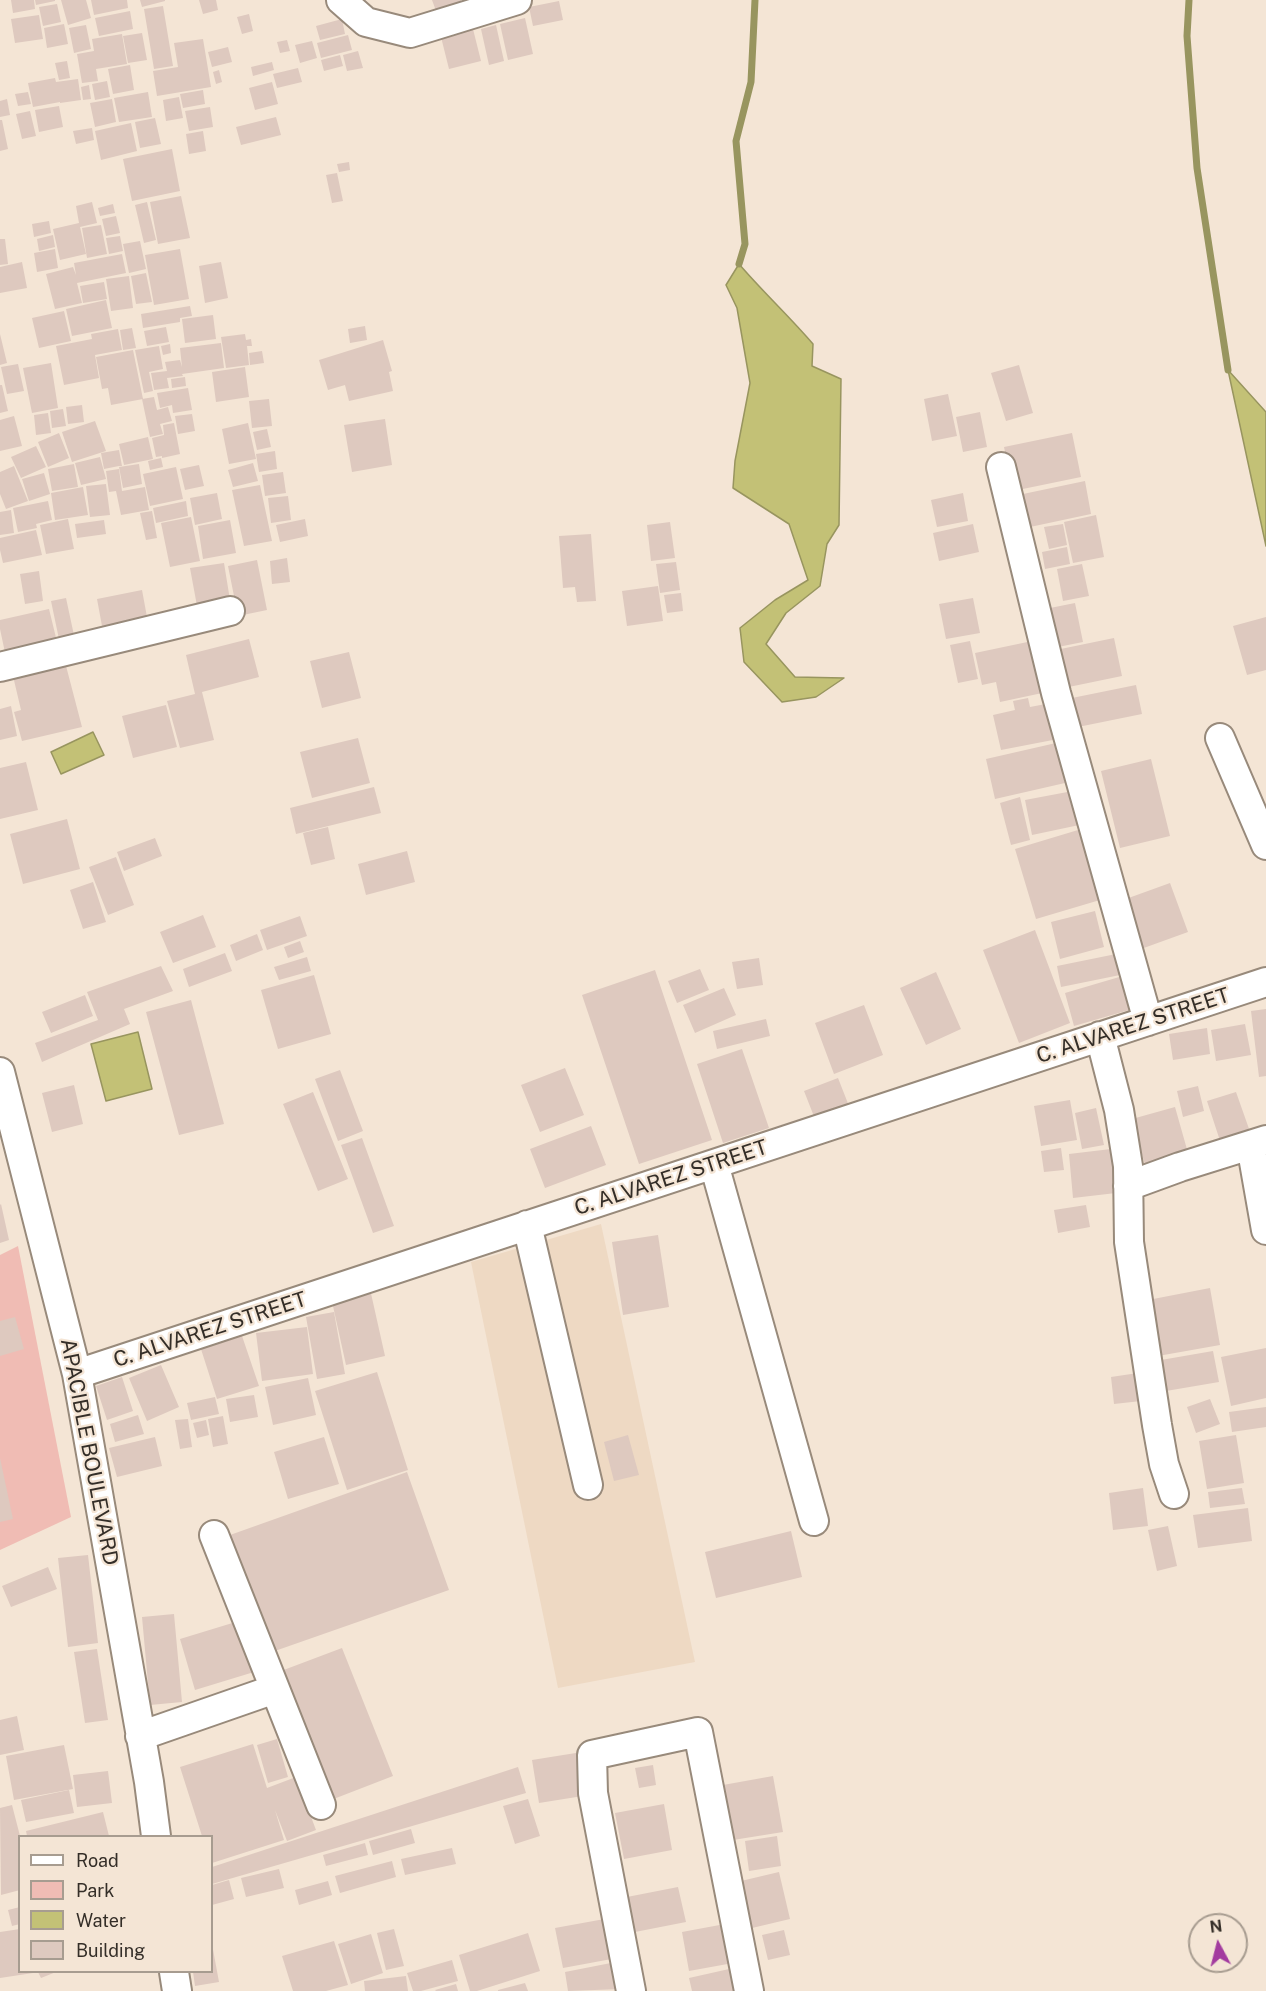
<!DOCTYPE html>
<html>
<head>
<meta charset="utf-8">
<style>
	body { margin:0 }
	#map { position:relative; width:1266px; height:1991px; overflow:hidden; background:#f4e5d5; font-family:"Public Sans",sans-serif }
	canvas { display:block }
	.legend { position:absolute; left:18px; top:1835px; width:195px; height:138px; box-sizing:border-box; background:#f4e5d5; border:2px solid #a79c90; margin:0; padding:8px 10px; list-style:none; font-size:18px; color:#342e28 }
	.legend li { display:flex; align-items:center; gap:12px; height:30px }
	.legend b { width:30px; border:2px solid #a79c90 }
	.north { position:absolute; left:1188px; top:1913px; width:60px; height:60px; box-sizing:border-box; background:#f4e5d5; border:2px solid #a79c90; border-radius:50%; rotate:353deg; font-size:16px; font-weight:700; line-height:24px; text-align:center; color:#342e28 }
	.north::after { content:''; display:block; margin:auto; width:21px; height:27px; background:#a33c9f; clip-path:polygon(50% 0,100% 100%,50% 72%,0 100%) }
</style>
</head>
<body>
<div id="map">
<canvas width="1266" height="1991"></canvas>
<ul class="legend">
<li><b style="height:8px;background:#fff"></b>Road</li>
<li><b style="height:16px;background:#f0bcb4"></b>Park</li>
<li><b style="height:16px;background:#c3c176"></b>Water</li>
<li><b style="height:16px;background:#dec9bf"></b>Building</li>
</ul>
<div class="north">N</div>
</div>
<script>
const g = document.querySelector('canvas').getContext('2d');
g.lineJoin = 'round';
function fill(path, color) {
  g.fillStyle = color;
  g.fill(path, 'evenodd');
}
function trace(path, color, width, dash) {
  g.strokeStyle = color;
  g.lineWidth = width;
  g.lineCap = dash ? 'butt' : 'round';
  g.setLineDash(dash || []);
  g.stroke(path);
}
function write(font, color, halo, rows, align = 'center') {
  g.font = font + ' "Public Sans",sans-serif';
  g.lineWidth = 4.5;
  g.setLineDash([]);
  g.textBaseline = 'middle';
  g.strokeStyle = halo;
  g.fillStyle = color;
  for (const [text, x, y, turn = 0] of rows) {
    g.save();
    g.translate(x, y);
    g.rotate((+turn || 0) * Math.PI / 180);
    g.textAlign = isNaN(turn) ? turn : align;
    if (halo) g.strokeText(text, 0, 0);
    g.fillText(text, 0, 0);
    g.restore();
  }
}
fill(new Path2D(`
	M601 1224 695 1662 558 1688 471 1262Z`), '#eed9c3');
fill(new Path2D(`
	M18 1246 71 1517 0 1550V1255Z`), '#f0bcb4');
const water = new Path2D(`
	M739 264C763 292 789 316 813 344L812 366 841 379 839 525 827 544 820 586 786 613 766 644 795 677 844 678 816 697 782 702 744 662 740 628 775 600 808 580 789 524 733 488 735 461 750 383 737 308 726 285Z
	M1228 370 1266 412V546Z
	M93 732 104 755 61 774 51 752Z
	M138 1032 152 1089 106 1101 91 1044Z`);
fill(water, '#c3c176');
trace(water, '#98955f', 1.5);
trace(new Path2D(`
	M1189 0 1187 36 1197 168 1228 370
	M739 264 745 244 736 141 751 82 755 0`), '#98955f', 7);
fill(new Path2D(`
	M11 0H34L35 9 13 13Z
	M35 0H55V1L36 5Z
	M61 0H86L91 18 68 25Z
	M91 0H127L128 8 94 15Z
	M140 0H165V1L142 7Z
	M199 0H216L218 10 203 14Z
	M432 0H461L464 10 439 19Z
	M559 1 563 20 533 26 529 7Z
	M57 4 61 22 43 26 39 7Z
	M163 6 173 66 154 69 144 9Z
	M130 11 133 29 99 36 95 18Z
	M249 14 253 31 242 34 237 17Z
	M39 15 43 39 15 43 11 19Z
	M525 18 533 54 508 60 500 24Z
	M342 19 345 34 320 40 316 26Z
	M64 24 68 44 47 48 44 28Z
	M86 25 91 49 74 53 69 28Z
	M496 25 504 61 489 65 481 29Z
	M473 29 481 61 449 69 441 37Z
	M142 33 147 60 128 63 123 36Z
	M122 34 127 64 96 69 98 81 82 83 77 54 94 51 92 39Z
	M348 35 352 50 321 58 317 43Z
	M203 39 211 87 157 96 153 71 178 67 174 43Z
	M287 40 290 51 280 53 277 42Z
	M312 41 317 58 300 63 295 45Z
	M228 47 232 62 212 67 208 52Z
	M358 51 363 68 347 71 343 55Z
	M340 55 343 66 324 71 321 60Z
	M67 61 70 78 59 80 55 63Z
	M272 62 274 70 253 76 251 67Z
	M130 65 134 90 113 94 108 69Z
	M298 68 302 82 277 88 273 74Z
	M219 70 222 82 216 84 213 72Z
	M55 78 56 82 78 79 81 100 60 103V102L33 107 28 83Z
	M107 81 110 97 95 100 92 84Z
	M272 82 278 104 255 110 249 88Z
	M89 85 91 99 83 100 81 87Z
	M203 90 205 104 183 108 180 94Z
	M28 92 31 104 18 106 15 94Z
	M148 92 152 117 119 122 114 98Z
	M179 97 183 118 166 121 163 100Z
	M7 99 10 115 0 117V101Z
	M112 99 116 122 95 127 90 103Z
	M59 106 63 127 39 132 35 110Z
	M210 107 213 127 189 131 185 111Z
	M30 111 36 136 22 139 16 114Z
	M276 117 281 135 241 145 236 127Z
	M155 118 161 144 140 148 135 122Z
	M0 120H2L8 149 0 151Z
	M131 123 137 151 101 160 95 131Z
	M92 128 94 140 76 144 73 131Z
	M203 131 206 151 189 154 186 134Z
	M172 149 180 191 132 201 123 159Z
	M349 162 350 170 339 172 337 164Z
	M337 173 343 201 332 203 326 175Z
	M181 196 190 238 158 244 150 202Z
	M92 202 97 223 80 227 86 254 60 260 53 229 79 223 76 206Z
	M147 202 156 240 144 243 135 205Z
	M113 204 115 213 100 216 98 208Z
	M116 216 120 233 106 236 102 219Z
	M49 221 51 233 34 237 32 224Z
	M101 225 107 254 87 258 82 228Z
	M53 235 55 247 39 251 37 239Z
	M120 236 123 251 109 254 106 238Z
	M0 239H5L8 264 0 265Z
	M140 241 146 269 129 273 123 244Z
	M55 249 58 268 37 272 34 253Z
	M180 249 189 299 154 305 145 255Z
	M122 254 126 273 77 283 82 303 55 309 46 274 73 267 76 275 74 263Z
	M22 262 27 288 0 293V267Z
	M221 262 228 298 205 303 199 266Z
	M146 273 152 302 136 304 131 276Z
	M129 276 133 308 111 311 106 279Z
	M104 282 107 299 83 303 80 286Z
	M106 300 112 328 72 336 66 309Z
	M190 306 192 316 180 318V322L143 328 141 314Z
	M64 311 71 341 39 348 32 318Z
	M213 315 216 339 185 343 182 319Z
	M365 326 367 340 350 343 348 329Z
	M166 327 169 342 147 346 144 331Z
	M132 328 136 348 123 350 120 330Z
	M118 329 122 350 95 355 99 378 64 385 56 346 92 339 91 334Z
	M0 334 7 363 0 365Z
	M245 334 246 340 251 339 252 346H247L249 365 226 368 221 337Z
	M383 340 392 371 389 372 393 391 349 401 345 385 328 390 319 360Z
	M221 343 224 368 182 374 183 376 167 378 169 388 154 390 151 373 167 371 165 362 180 360 182 367 180 348Z
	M170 344 171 353 163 355 161 346Z
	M159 346 163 369 149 372 153 391 144 393 135 350Z
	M133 350 143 399 111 405 108 388 102 389 96 357Z
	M262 351 264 363 250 365 249 353Z
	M51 363 58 408 32 413 23 368Z
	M18 364 24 391 7 394 1 367Z
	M1019 365 1033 413 1006 421 991 373Z
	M245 367 249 397 216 402 212 372Z
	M185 377 186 386 172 388 171 379Z
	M0 385H2L8 411 0 413Z
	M188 388 192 410 173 413 172 405 160 408 157 393Z
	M948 394 957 436 932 441 924 399Z
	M154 397 157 410 168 407 172 421 160 424 163 434 150 437 142 399Z
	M269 399 272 426 252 428 249 401Z
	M82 405 84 422 68 424 66 407Z
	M63 409 66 426 52 428 50 411Z
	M980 412 987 447 963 452 956 417Z
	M48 413 51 433 36 435 34 415Z
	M192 414 195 431 178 434 175 416Z
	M14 416 22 446 0 451V420Z
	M385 419 392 465 352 472 344 425Z
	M95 421 106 451 72 462 62 432Z
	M174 423 180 454 162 458V456L156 457 152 438 164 435 163 425Z
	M248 423 256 459 229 464 222 429Z
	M267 429 271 447 257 450 253 432Z
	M59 433 69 458 48 467 38 442Z
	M1072 433 1081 477 1013 491 1004 447Z
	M148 437 153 459 124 465 119 444Z
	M36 446 46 467 21 478 11 457Z
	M119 450 122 466H119L118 464 119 466 104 469 101 453Z
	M275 451 277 469 259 472 256 454Z
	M100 457 106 479 81 485 75 463Z
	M161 458 163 467 150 470 148 461Z
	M253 463 258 481 233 487 228 470Z
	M74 464 78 487 52 491 48 469Z
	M139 464 142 484 123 488 119 467Z
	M199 465 204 486 185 490 180 469Z
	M14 466 28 501 6 509 0 494V472Z
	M176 467 183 499 150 506 143 474Z
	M119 469 122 491 145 487 149 510 121 515 116 491 109 492 106 471Z
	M283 472 286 493 265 496 262 475Z
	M44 473 50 494 29 501 22 479Z
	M1085 481 1091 514 1030 527 1023 494Z
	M106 484 110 515 90 517 86 486Z
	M260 485 272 541 244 546 232 490Z
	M83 487 88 515 55 520 51 493Z
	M217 493 222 519 195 525 190 498Z
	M963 493 968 521 937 527 931 500Z
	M288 496 291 520 271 523 268 498Z
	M48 501 52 520 36 524 37 528 18 532 13 508Z
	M186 501 188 516 156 523 153 508Z
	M11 510 14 533 0 535V512Z
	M152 511 157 538 146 540 140 513Z
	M1096 515 1104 557 1073 563 1064 522Z
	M191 517 200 561 170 567 161 523Z
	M68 519 74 549 46 554 40 525Z
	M305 519 308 536 280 542 276 525Z
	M104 520 106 534 77 538 75 524Z
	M230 520 236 553 203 559 198 526Z
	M670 522 675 558 651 561 647 525Z
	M973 524 979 552 939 561 933 533Z
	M1063 524 1067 545 1049 549 1044 527Z
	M36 530 42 555 3 563 0 550V538Z
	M591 534 596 601 577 602 575 587 563 588 559 536Z
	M1067 547 1070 564 1045 569 1042 552Z
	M287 558 290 582 272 584 270 561Z
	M257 560 267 610 238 616 228 566Z
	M676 562 680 590 660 593 656 564Z
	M224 563 230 600 197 606 190 568Z
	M1082 564 1089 596 1063 601 1057 569Z
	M39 571 43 601 25 604 20 574Z
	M658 586 663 621 627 626 622 591Z
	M142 590 147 617 102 626 97 599Z
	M681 593 683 611 667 613 664 595Z
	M66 598 75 640 60 644 51 601Z
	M973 598 980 633 946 639 939 604Z
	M1075 603 1083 642 1053 648 1045 609Z
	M49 609 59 650 7 662 0 629V620Z
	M1266 617V670L1247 675 1233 626Z
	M1114 638 1122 676 1059 689 1051 651Z
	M249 639 259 677 202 692 214 740 180 748 167 701 195 694 186 655Z
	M1037 640 1047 692 1000 702 996 682 982 685 975 653Z
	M970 641 978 679 958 683 950 645Z
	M349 652 361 698 322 708 310 661Z
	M65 662 82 727 22 741 14 712 21 710 13 676Z
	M1136 685 1142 714 1073 728 1067 699Z
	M1028 698 1030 707 1051 703 1058 739 1001 750 993 715 1015 710 1013 701Z
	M166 705 177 747 133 758 122 716Z
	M11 706 17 736 0 740V709Z
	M358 738 370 783 312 798 300 752Z
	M1056 743 1065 783 995 799 986 759Z
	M1151 759 1170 836 1120 848 1101 771Z
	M26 762 38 810 0 819V768Z
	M374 787 381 813 296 834 290 808Z
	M1078 790 1084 824 1032 835 1025 800Z
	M1020 797 1030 840 1011 845 1000 803Z
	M67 819 80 869 23 884 10 834Z
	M328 827 335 859 311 865 303 833Z
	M1088 827 1110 897 1036 919 1015 849Z
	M155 838 162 856 124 871 117 852Z
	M407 851 415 882 366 895 358 864Z
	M116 857 134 905 108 915 89 867Z
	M93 882 106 922 83 929 70 890Z
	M1170 883 1188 932 1141 949 1123 900Z
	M1095 911 1104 947 1060 959 1051 922Z
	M203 915 216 947 173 963 160 932Z
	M300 916 307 936 267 950 260 930Z
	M1035 930 1070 1023 1019 1043 983 950Z
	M257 934 263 950 236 961 230 945Z
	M300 941 304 952 288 958 284 947Z
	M225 953 232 971 189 987 183 969Z
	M1121 953 1125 974 1061 987 1057 966Z
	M307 957 311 971 279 980 274 967Z
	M759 958 763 985 737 989 732 962Z
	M161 966 173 991 124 1009 130 1024 42 1062 35 1043 98 1020 87 992Z
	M700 969 709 990 677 1003 668 981Z
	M655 970 712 1140 639 1164 582 995Z
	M936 972 961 1029 926 1045 900 988Z
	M314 975 331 1034 278 1049 261 990Z
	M1126 975 1136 1008 1074 1026 1065 993Z
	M724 988 736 1015 695 1033 683 1005Z
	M85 995 93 1016 51 1033 42 1012Z
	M191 1000 224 1124 179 1135 146 1012Z
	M864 1005 883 1055 834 1074 815 1023Z
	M1266 1009V1076L1259 1077 1251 1011Z
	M766 1019 770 1036 717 1049 713 1031Z
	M1245 1024 1251 1055 1216 1061 1211 1030Z
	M1207 1028 1210 1054 1173 1060 1169 1034Z
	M742 1049 769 1128 723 1143 697 1064Z
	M565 1068 584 1115 540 1132 521 1085Z
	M340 1070 363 1131 338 1141 315 1079Z
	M838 1078 849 1106 815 1119 804 1091Z
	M74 1085 83 1124 52 1132 42 1093Z
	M1198 1086 1204 1111 1183 1117 1177 1091Z
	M313 1092 348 1179 318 1191 283 1104Z
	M1236 1092 1254 1143 1224 1153 1207 1101Z
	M1070 1100 1077 1140 1041 1146 1034 1106Z
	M1175 1107 1190 1160 1147 1172 1132 1119Z
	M1096 1108 1104 1145 1082 1149 1075 1113Z
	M591 1126 606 1165 545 1188 530 1149Z
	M362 1138 394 1226 373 1233 341 1145Z
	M1061 1148 1064 1170 1044 1172 1041 1151Z
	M1111 1149 1116 1193 1073 1198 1069 1154Z
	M1 1204 9 1240 0 1243V1205Z
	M1086 1205 1090 1227 1058 1233 1054 1210Z
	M658 1235 669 1307 623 1315 612 1242Z
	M1210 1288 1220 1345 1158 1356 1148 1300Z
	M370 1289 385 1356 346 1365 331 1297Z
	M334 1312 345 1374 317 1379 306 1317Z
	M15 1317 24 1349 0 1356V1321Z
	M307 1327 313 1374 262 1381 256 1333Z
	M241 1333 259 1386 217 1399 200 1346Z
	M1266 1348V1398L1231 1406 1221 1357Z
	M1213 1351 1219 1382 1166 1391 1161 1360Z
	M161 1365 179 1407 147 1421 129 1378Z
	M377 1372 408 1470 347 1490 315 1391Z
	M1138 1373 1141 1401 1114 1404 1111 1377Z
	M122 1377 133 1411 107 1420 96 1386Z
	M308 1378 316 1415 273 1425 265 1387Z
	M254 1395 258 1417 230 1422 226 1399Z
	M215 1397 219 1414 191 1420 187 1403Z
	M1210 1399 1220 1424 1196 1433 1187 1407Z
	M1266 1407V1427L1232 1432 1229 1412Z
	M138 1415 144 1434 115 1442 110 1424Z
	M223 1416 228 1444 213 1447 208 1419Z
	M188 1419 192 1447 180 1449 175 1420Z
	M206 1420 209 1435 197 1438 193 1423Z
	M628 1435 639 1475 614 1481 604 1442Z
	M1236 1435 1244 1483 1207 1489 1199 1441Z
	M155 1437 162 1466 117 1477 109 1448Z
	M324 1437 339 1484 288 1499 274 1452Z
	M0 1458 13 1519 0 1522Z
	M407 1472 449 1590 272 1652 230 1535Z
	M1143 1488 1148 1526 1113 1530 1109 1493Z
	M1242 1488 1245 1504 1210 1508 1208 1492Z
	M1248 1508 1252 1541 1198 1548 1193 1515Z
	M1168 1526 1177 1566 1157 1571 1148 1530Z
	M791 1531 802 1577 716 1598 705 1552Z
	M88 1555 98 1643 68 1647 58 1558Z
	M48 1567 57 1589 11 1607 2 1586Z
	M174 1614 182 1702 150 1705 142 1617Z
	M239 1621 254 1672 195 1690 180 1639Z
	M342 1648 393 1776 331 1800 281 1671Z
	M97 1649 108 1720 85 1723 74 1652Z
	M17 1716 24 1750 0 1755V1720Z
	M277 1739 288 1777 268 1783 257 1745Z
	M253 1744 267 1788 296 1777 316 1830 287 1841 275 1810 284 1840 212 1863V1836H202L180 1767Z
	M64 1745 73 1789 14 1800 6 1756Z
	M582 1752 589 1795 539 1803 532 1760Z
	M653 1765 656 1785 639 1788 635 1768Z
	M518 1767 526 1793 212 1884V1867Z
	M108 1771 112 1803 77 1807 73 1775Z
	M773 1776 783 1832 733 1840 723 1785Z
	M69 1790 74 1813 26 1822 21 1800Z
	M528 1799 540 1836 515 1844 503 1806Z
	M664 1804 672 1850 624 1859 615 1813Z
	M12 1805 20 1836V1890L1 1895 0 1808Z
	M103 1812 109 1836H27L26 1831Z
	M411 1829 415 1843 373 1855 369 1841Z
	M777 1836 781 1866 749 1871 745 1841Z
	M365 1843 368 1855 326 1866 323 1855Z
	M452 1848 456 1864 405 1875 401 1859Z
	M392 1861 396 1877 340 1893 335 1876Z
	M279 1869 284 1888 246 1897 241 1878Z
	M779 1872 790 1919 752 1928 741 1881Z
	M229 1880 234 1899 212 1905V1885Z
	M328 1881 332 1895 299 1905 295 1890Z
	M678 1887 686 1922 635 1932 627 1897Z
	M20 1907V1924L12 1926 8 1910Z
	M610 1918 617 1958 563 1968 555 1928Z
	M725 1924 733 1963 689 1971 682 1932Z
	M20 1929V1972L33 1973 0 1978V1932Z
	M394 1929 404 1966 386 1970 377 1933Z
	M784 1930 790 1955 768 1960 762 1935Z
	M528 1933 540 1971 477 1991H470L459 1955Z
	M371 1934 383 1973 351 1984 338 1944Z
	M334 1941 348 1985 326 1991H293L282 1956Z
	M212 1944 219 1982 195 1986 193 1972H212Z
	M452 1960 458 1981 421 1991H413L407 1973Z
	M616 1962 621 1989 568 1991 565 1972Z
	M738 1967 743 1991H692L689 1978Z
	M38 1972H56L41 1978Z
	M406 1976 408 1991H365L364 1981Z
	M525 1983 528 1991H498V1990Z
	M456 1984 458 1991H436L435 1990Z`), '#dec9bf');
const minor = new Path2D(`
	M341 0 366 22 410 33 517 0
	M1001 467 1056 693 1148 1021
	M0 667 230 611
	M1220 738 1266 845
	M1100 1036 1119 1110 1128 1166 1129 1242 1157 1425 1164 1464 1174 1494
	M0 1072 77 1374 149 1782 156 1836
	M1251 1145 1266 1230
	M714 1164 814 1521
	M1128 1186 1180 1167 1266 1140
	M527 1225 588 1485
	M77 1374 1266 982
	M214 1535 321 1805
	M140 1736 275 1689
	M174 1972 177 1991
	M631 1991 593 1793 592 1755 698 1732 749 1991`);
trace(minor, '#988a7b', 32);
trace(minor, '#fff', 28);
write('21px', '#342e28', '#f4e5d5', [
	["C. ALVAREZ STREET",1133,1026,-18],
	["C. ALVAREZ STREET",671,1178,-18],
	["C. ALVAREZ STREET",210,1330,-18],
	["APACIBLE BOULEVARD",89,1452,79]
]);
</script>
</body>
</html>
